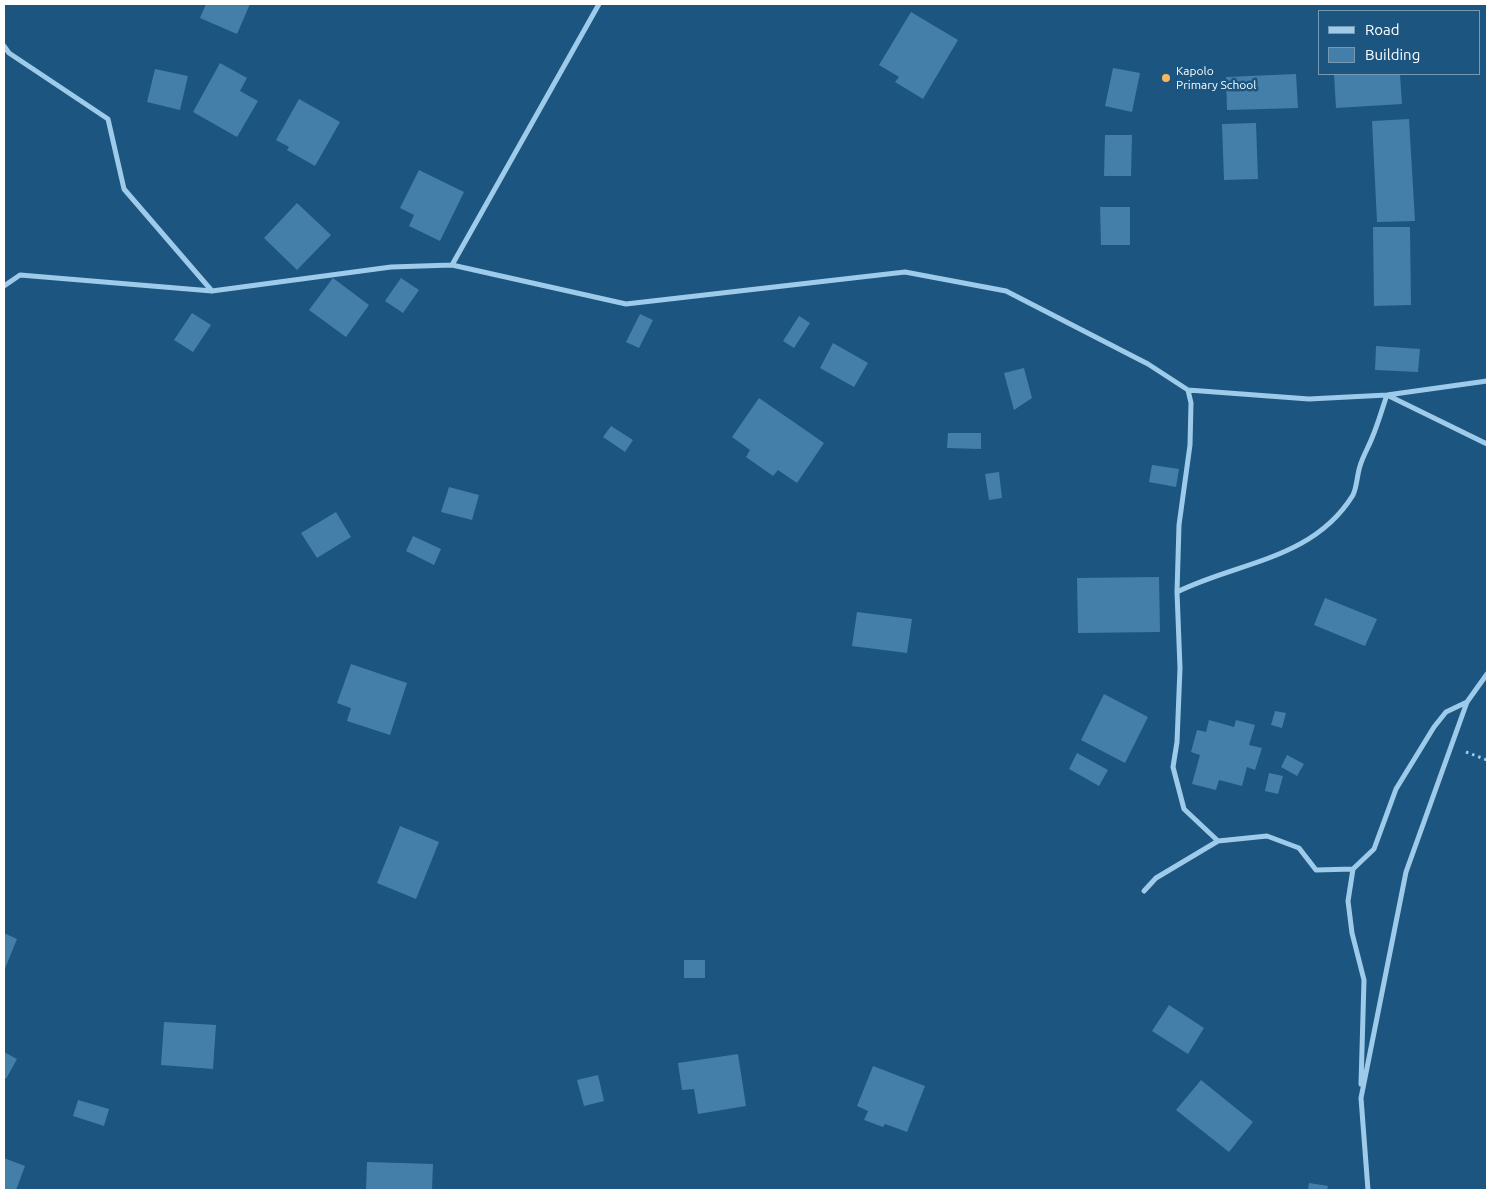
<!DOCTYPE html>
<html>
<head>
<meta charset="utf-8">
<style>
	body { margin:0 }
	#map { position:relative; width:1491px; height:1194px; overflow:hidden; background:#1b5580; font-family:Ubuntu,sans-serif }
	canvas { display:block }
	.frame { position:absolute; inset:0; border:5px solid #fff; pointer-events:none }
	.legend { position:absolute; left:1318px; top:10px; width:162px; height:65px; box-sizing:border-box; background:#1b5580; border:1px solid #7699b3; margin:0; padding:6px 9px; list-style:none; font-size:15px; color:#fff }
	.legend li { display:flex; align-items:center; gap:10px; height:25px }
	.legend b { width:25px; border:1px solid #7699b3 }
</style>
</head>
<body>
<div id="map">
<canvas width="1491" height="1194"></canvas>
<div class="frame"></div>
<ul class="legend">
<li><b style="height:6px;background:#9ecbea"></b>Road</li>
<li><b style="height:14px;background:#447faa"></b>Building</li>
</ul>
</div>
<script>
const g = document.querySelector('canvas').getContext('2d');
g.lineJoin = 'round';
function fill(path, color) {
  g.fillStyle = color;
  g.fill(path, 'evenodd');
}
function trace(path, color, width, dash) {
  g.strokeStyle = color;
  g.lineWidth = width;
  g.lineCap = dash ? 'butt' : 'round';
  g.setLineDash(dash || []);
  g.stroke(path);
}
function write(font, color, halo, rows, align = 'center') {
  g.font = font + ' Ubuntu,sans-serif';
  g.lineWidth = 5;
  g.setLineDash([]);
  g.textBaseline = 'middle';
  g.strokeStyle = halo;
  g.fillStyle = color;
  for (const [text, x, y, turn = 0] of rows) {
    g.save();
    g.translate(x, y);
    g.rotate((+turn || 0) * Math.PI / 180);
    g.textAlign = isNaN(turn) ? turn : align;
    if (halo) g.strokeText(text, 0, 0);
    g.fillText(text, 0, 0);
    g.restore();
  }
}
fill(new Path2D(`
	M206 4H250L237 34 200 18Z
	M911 12 958 40 923 99 895 82 899 77 879 65Z
	M220 63 247 78 240 91 258 101 237 137 193 112Z
	M1113 68 1140 73 1132 112 1105 106Z
	M155 69 188 76 180 110 147 102Z
	M1296 74 1298 108 1227 110 1226 77Z
	M1334 74H1400L1402 104 1336 108Z
	M299 99 340 122 315 166 287 150 289 147 276 140Z
	M1409 119 1415 221 1377 222 1372 121Z
	M1256 123 1258 179 1224 180 1222 124Z
	M1105 135H1132L1131 176H1104Z
	M419 170 464 192 440 241 409 226 414 215 400 208Z
	M297 203 331 235 297 270 264 238Z
	M1100 207H1130V245H1101Z
	M1373 227H1410L1411 305 1374 306Z
	M333 278 369 305 346 337 309 310Z
	M401 278 419 290 403 313 385 301Z
	M192 313 211 325 193 352 174 340Z
	M640 314 653 320 639 348 626 342Z
	M799 316 810 323 794 348 783 341Z
	M833 343 868 363 854 387 820 368Z
	M1376 346 1420 349 1418 372 1375 370Z
	M1024 368 1032 398 1014 410 1004 373Z
	M759 398 824 443 797 483 778 470 773 476 746 457 750 450 732 437Z
	M611 426 633 440 625 452 603 437Z
	M948 433H981V449L947 448Z
	M1152 465 1179 469 1176 487 1149 482Z
	M999 472 1002 498 989 500 985 474Z
	M449 487 479 495 472 520 441 512Z
	M336 512 351 537 317 558 301 533Z
	M413 536 441 549 434 565 406 551Z
	M1159 577 1160 632 1078 633 1077 578Z
	M1325 598 1377 619 1365 646 1314 625Z
	M857 612 912 619 907 653 852 646Z
	M351 664 407 683 390 735 347 721 351 708 337 703Z
	M1104 694 1148 717 1125 763 1081 740Z
	M1275 711 1286 713 1282 728 1271 725Z
	M1209 720 1234 727 1236 720 1255 725 1249 745 1262 748 1255 770 1247 767 1242 786 1219 780 1216 790 1192 784 1200 755 1191 752 1197 730 1206 732Z
	M1077 753 1108 770 1099 786 1069 769Z
	M1287 755 1304 764 1297 776 1281 767Z
	M1269 773 1283 776 1278 794 1265 791Z
	M400 826 439 842 416 899 377 883Z
	M4 933 17 939 4 971Z
	M684 960H705V978H684Z
	M1169 1005 1204 1028 1188 1054 1152 1031Z
	M164 1022 216 1025 213 1069 161 1065Z
	M4 1052 17 1059 6 1079 4 1077Z
	M738 1054 746 1106 698 1114 694 1089 682 1090 678 1063Z
	M873 1066 925 1086 907 1132 885 1124 883 1127 864 1120 868 1111 857 1106Z
	M598 1075 604 1101 584 1106 577 1080Z
	M1201 1080 1253 1122 1229 1152 1176 1110Z
	M78 1100 109 1109 104 1126 73 1116Z
	M4 1158 25 1166 16 1190H4Z
	M367 1162 433 1164 432 1190H366Z
	M1309 1183 1328 1186 1327 1190H1308Z`), '#447faa');
trace(new Path2D(`
	M1466 752 1487 760`), '#9ecbea', 3, [2.5, 4]);
trace(new Path2D(`
	M4 46 9 53 108 119 124 189 212 291
	M452 265 599 4
	M4 286 20 275 212 291 391 267 452 265 626 304 905 272 1006 291 1148 364 1188 390 1309 399 1387 395 1487 381
	M1188 390 1191 403 1190 445 1179 525 1177 592 1180 668 1177 742 1173 767 1184 809 1218 841
	M1177 592C1237 562 1313 560 1353 495 1357 487 1357 475 1360 466 1363 456 1368 448 1372 438 1378 424 1382 409 1387 395L1487 444
	M1353 869 1348 901 1352 933 1364 980 1361 1084
	M1144 891 1156 878 1218 841 1267 836 1299 848 1316 870 1353 869 1374 849 1396 789 1434 727 1446 712 1467 702
	M1368 1190 1361 1098 1406 872 1467 702 1487 674`), '#9ecbea', 5);
for (const [x, y, r, color] of [
	[1166,78,5,"#fbb75b"]
]) {
  const dot = new Path2D();
  dot.arc(x, y, r, 0, 2 * Math.PI);
  g.fillStyle = color;
  g.fill(dot);
  trace(dot, '#1b5580', 2);
}
write('12px', '#fff', '#1b5580', [
	["Kapolo",1176,71],
	["Primary School",1176,85]
], 'left');
</script>
</body>
</html>
